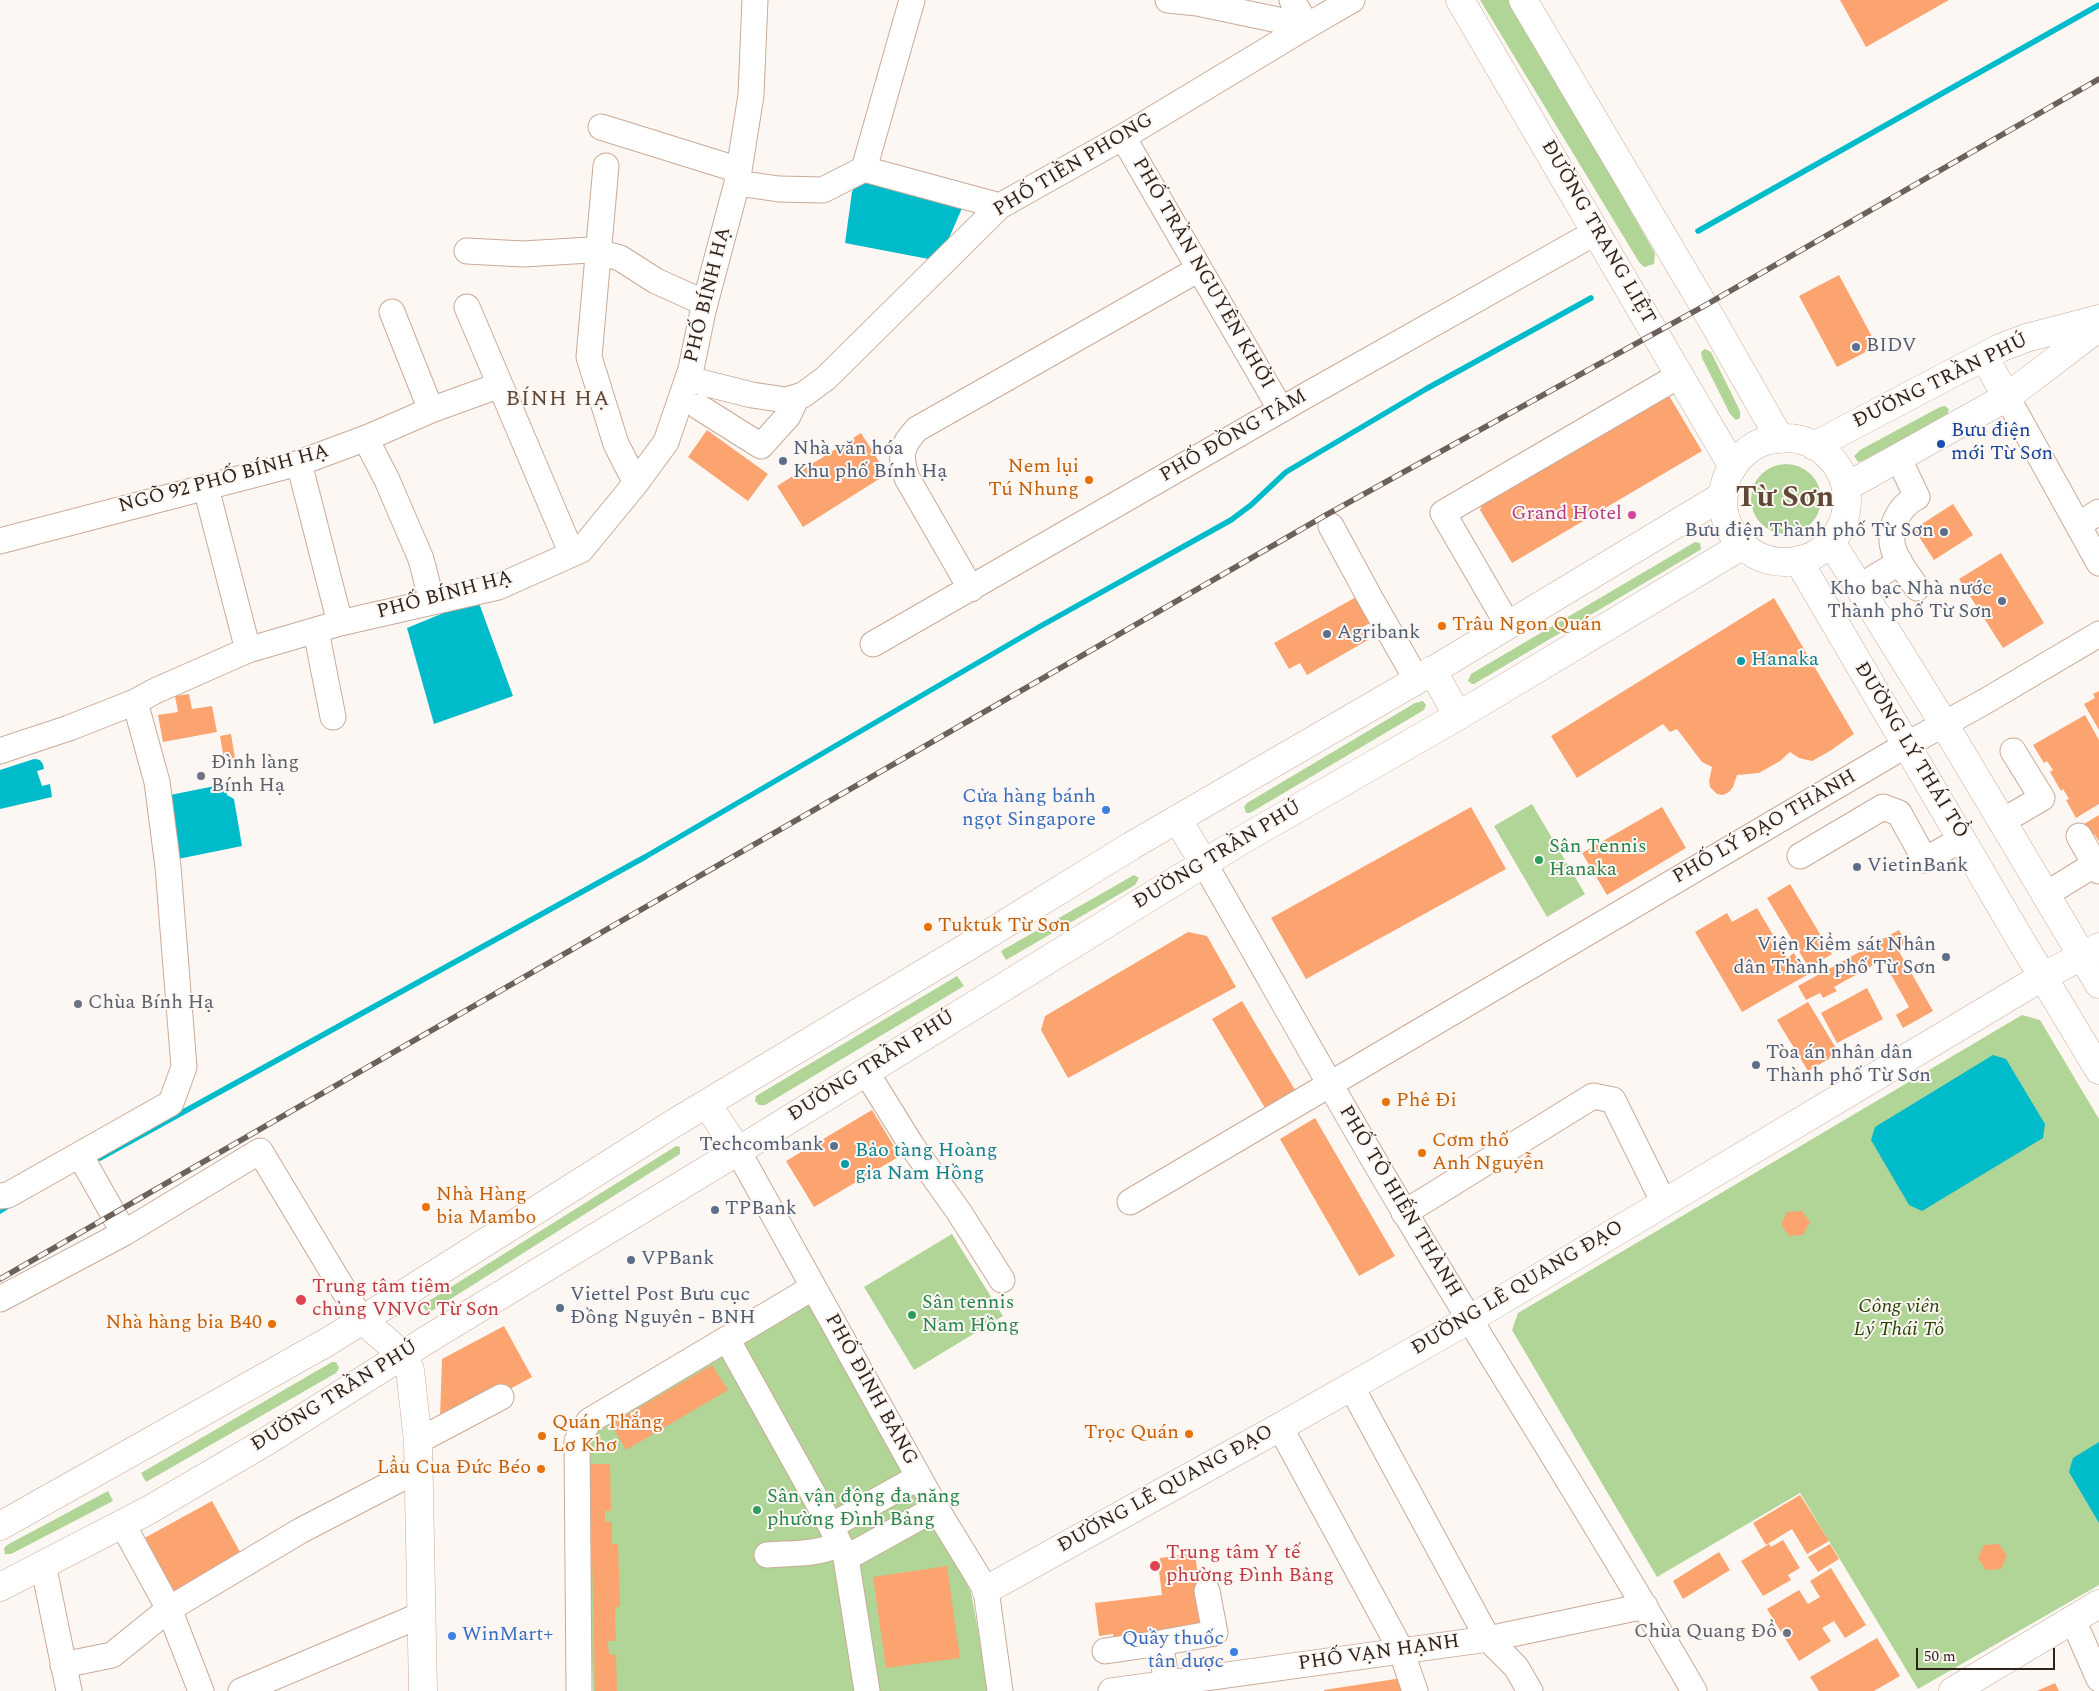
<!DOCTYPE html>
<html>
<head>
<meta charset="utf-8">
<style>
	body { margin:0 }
	#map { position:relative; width:2099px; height:1691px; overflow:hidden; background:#fdf7f3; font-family:Spectral,serif }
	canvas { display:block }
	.scale { position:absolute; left:1916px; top:1648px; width:139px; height:22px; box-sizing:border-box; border:2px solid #2f231c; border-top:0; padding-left:6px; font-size:15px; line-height:18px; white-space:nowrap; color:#2f231c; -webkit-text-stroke:4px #fdf7f3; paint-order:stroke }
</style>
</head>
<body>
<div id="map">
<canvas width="2099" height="1691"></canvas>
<div class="scale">50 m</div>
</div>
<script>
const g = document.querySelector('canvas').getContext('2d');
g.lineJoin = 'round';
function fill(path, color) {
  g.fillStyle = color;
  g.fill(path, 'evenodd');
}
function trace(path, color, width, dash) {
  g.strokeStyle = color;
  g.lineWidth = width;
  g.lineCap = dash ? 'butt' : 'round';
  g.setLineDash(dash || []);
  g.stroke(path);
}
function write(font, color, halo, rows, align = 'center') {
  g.font = font + ' Spectral,serif';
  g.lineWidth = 4;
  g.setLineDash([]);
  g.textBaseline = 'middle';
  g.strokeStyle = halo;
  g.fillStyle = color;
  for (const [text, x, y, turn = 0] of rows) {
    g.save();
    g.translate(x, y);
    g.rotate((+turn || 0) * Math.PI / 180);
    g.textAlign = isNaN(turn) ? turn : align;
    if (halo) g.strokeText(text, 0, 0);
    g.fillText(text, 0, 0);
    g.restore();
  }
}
fill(new Path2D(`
	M1480 0H1510L1652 248 1655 254 1654 264 1644 267 1639 262Z
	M1705 349 1711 352 1740 411V418L1736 420 1730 414 1702 358 1701 352Z
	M1945 406 1949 409 1947 415 1862 461 1858 462 1854 456 1860 450 1940 407Z
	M1751 499a35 35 0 1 1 70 0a35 35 0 1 1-70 0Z
	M1695 542 1700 543 1701 549 1700 550 1474 684H1472L1468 681 1471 674Z
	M1423 701 1426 705 1424 710 1250 813H1246L1244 807 1247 803 1415 703Z
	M1532 804 1585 894 1547 917 1494 826Z
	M1134 875 1139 878 1135 885 1006 960 1001 951Z
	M957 976 964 986 765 1105H759L755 1101 756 1096 761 1093Z
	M2022 1015 2040 1020 2099 1119V1585L1918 1689 1800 1493 1657 1577 1512 1330 1518 1313Z
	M676 1146 680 1147V1154L430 1312 428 1313 423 1307 427 1302Z
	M952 1234 1003 1316 914 1370 864 1287Z
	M811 1297 971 1592 989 1691H593L584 1455 590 1441 600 1428Z
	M332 1362H336L339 1368 336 1373 146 1482 141 1473Z
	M108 1491 113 1501 11 1554H5L4 1548 7 1545Z`), '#b0d596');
fill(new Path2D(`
	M869 179 963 206 939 261 845 243 852 192 854 188Z
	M479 603 513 696 434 724 407 628 463 605Z
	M34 759C41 759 43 762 44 769L37 771 42 786 50 784 52 797 0 809V770Z
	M225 784 227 795 234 799 242 846 178 859 170 795Z
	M1993 1055 2006 1059 2045 1124 2043 1138 1922 1211 1909 1205 1871 1140 1875 1127Z
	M2099 1442V1523L2069 1472 2073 1458Z`), '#00bccb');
trace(new Path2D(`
	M1698 231 2099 5
	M100 1158 645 857 1039 627 1231 520 1251 505 1286 472 1426 389 1591 298
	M0 1211 11 1204`), '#00bccb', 5.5);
fill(new Path2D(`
	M1840 0H1949L1866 47Z
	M1839 275 1877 346 1837 367 1799 296Z
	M1665 389 1702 451 1512 563 1480 510 1486 495Z
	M707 430 768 474 748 501 688 457Z
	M861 433 887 474 803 527 777 486Z
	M1953 504 1973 535 1934 560 1914 529Z
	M2001 553 2044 623 2003 648 1959 579Z
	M1358 596 1372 622 1361 628 1368 640 1307 675 1300 663 1289 669 1274 643Z
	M1774 598 1854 734 1830 751 1812 761 1799 758 1790 752 1780 761 1759 773 1737 775 1733 787 1729 792 1723 795 1717 794 1710 787 1709 781 1712 767 1702 762 1677 729 1670 732 1663 724 1577 778 1551 736Z
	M2099 691V730L2084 704 2095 698 2093 694Z
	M189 694 192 709 212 706 217 732 163 742 158 715 178 712 175 696Z
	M2085 715 2099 740V804L2076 818 2066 800 2069 799 2063 789 2061 791 2050 772 2053 770 2047 761 2044 763 2033 745Z
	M231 734 235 758 224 759 220 736Z
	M1471 807 1506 869 1306 979 1271 918Z
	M1662 807 1686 848 1607 895 1582 853Z
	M2099 815V841L2094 834 2091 836 2084 824Z
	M1790 884 1832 954 1809 968 1767 898Z
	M1757 908 1787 958 1794 953 1807 975 1742 1012 1695 932 1727 913 1732 922Z
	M1899 930 1906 943 1897 948 1933 1011 1903 1028 1896 1015 1909 1007 1881 957 1879 962 1834 987 1837 991 1823 998 1820 993 1806 1000 1798 986Z
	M1188 932 1207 936 1236 987 1068 1078 1041 1030 1045 1016Z
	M1867 988 1883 1019 1837 1043 1821 1013Z
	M1242 1001 1301 1100 1271 1118 1212 1019Z
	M1808 1002 1839 1053 1808 1071 1777 1020Z
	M872 1110 900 1156 814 1207 786 1161Z
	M1315 1118 1395 1256 1359 1276 1280 1139Z
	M1802 1211 1810 1222 1803 1235 1789 1236 1781 1224 1787 1212Z
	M504 1326 532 1377 488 1401 440 1417 442 1359Z
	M712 1365 728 1390 626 1450 611 1424Z
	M590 1464H610L611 1511H605V1522H612V1544H618L620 1607H615L616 1641H608L609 1655 616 1654 617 1691H595Z
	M1800 1495 1829 1541 1807 1554 1792 1529 1766 1545 1753 1523Z
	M212 1501 245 1561 173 1601 139 1541Z
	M1783 1540 1800 1568 1788 1575 1791 1580 1763 1596 1741 1561 1769 1544 1771 1547Z
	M1830 1544 1839 1559 1818 1572 1808 1557Z
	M1999 1544 2007 1556 2001 1569 1986 1570 1978 1558 1984 1545Z
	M1719 1552 1730 1570 1683 1599 1673 1581Z
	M1195 1553 1203 1616 1202 1625 1114 1640 1113 1634 1099 1636 1095 1603 1162 1595 1159 1571 1161 1570 1160 1558Z
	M947 1566 960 1658 886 1668 873 1577Z
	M1831 1568 1866 1625 1845 1638 1834 1621 1822 1628 1831 1641 1799 1661 1767 1609 1799 1590 1808 1604 1820 1597 1810 1581Z
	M1877 1638 1900 1676 1874 1691H1819L1810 1677Z
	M1402 1678 1404 1691H1324V1690Z
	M2055 1683 2059 1691H2037Z`), '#fca470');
const minor = new Path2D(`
	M1168 0 1197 3 1307 26
	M1292 0 1307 26
	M601 127 739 170
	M1123 137 1281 410
	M606 166 589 357 616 444 636 483
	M864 169 912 0
	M864 169 1000 206
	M737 183 751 95 755 0
	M467 251 523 254 590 250 620 258 656 281 705 303
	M467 307 572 554
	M392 312 431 410
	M688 379 752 395 786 400 803 395 826 378 1000 206 1123 137 1307 26 1352 0
	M2007 397 2099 563
	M699 407 761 446 788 416 797 397
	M369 437 371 449 387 480 421 559 432 602
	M1899 459 1917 497C1907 502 1901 508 1896 519 1883 548 1902 565 1917 588
	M299 463 340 623
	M206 488 248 650
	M2078 525 2099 512
	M1331 526 1370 598 1417 680
	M0 541 299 463 369 437 431 410 500 385
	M1859 587 1900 562
	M971 589 907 478C899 455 901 446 917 429L1199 269
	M1508 625 1443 513 1680 375
	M316 631 333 717
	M873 644 1305 396 1596 232
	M0 751 69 728 135 702 155 691 248 650 340 623 498 587 581 550 636 483 666 442 691 369 703 311 737 183 779 189 823 190 864 169
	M2001 822 2042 798 2013 751
	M2079 836 2095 864
	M1800 856 1883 807 1899 813 1925 860 1962 839
	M1204 863C1271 979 1335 1096 1404 1211 1500 1372 1601 1529 1694 1691
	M2045 895 2095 864 2099 871
	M866 1072 912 1146 959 1212 1002 1280
	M738 1151 936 1508 986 1590 1000 1691
	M80 1155 124 1233 260 1151 361 1319
	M0 1196 8 1195 171 1103 184 1067 168 867 157 782 135 702
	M1130 1202 1906 745 1984 702 2099 634
	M1404 1213 1593 1096 1613 1100 1664 1203
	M0 1299 124 1233
	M727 1339 831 1526 846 1558 867 1691
	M1351 1386 1488 1639 1516 1667 1530 1691
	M1280 1427 1401 1650 1415 1691
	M418 1441 501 1397
	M122 1523 169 1609 201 1691
	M831 1526 919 1477
	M767 1555C790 1553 817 1555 839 1544
	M846 1558 936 1508
	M43 1564 69 1691
	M2073 1620 2099 1679
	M1160 1643 1215 1633 1207 1591
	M1105 1651 1160 1643 1167 1683
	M63 1665 112 1655 169 1609 300 1531 404 1477 419 1466
	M241 1691 421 1615
	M579 1691 577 1441 589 1421 812 1288
	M1111 1691 1488 1639 1645 1606`);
const major = new Path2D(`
	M1460 0 1733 467
	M1523 0 1704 306 1780 439
	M1984 357 2007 397
	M1723 500a62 62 0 1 1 124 0a62 62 0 1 1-124 0Z
	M1814 446 2000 348 2026 338 2099 319
	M1846 487 2007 397 2099 327
	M1831 542 1944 724 2099 984
	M1798 560 2020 939 2099 1070
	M1432 670 1458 716
	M1177 819 1204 863
	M707 1104 738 1151
	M361 1319 404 1356 410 1370 418 1441 423 1691
	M0 1526 329 1341 671 1125 969 946 1131 846 1417 680 1724 495
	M0 1587 149 1510 267 1441 433 1336 738 1151 1242 840 1458 716 1743 545
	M986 1590 1280 1427 1470 1319 2042 977 2099 947
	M1953 1691 2099 1604`);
trace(minor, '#c9aa97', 27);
trace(major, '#c9aa97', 29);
trace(minor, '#fff', 25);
trace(major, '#fff', 28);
const rail = new Path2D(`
	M0 1279 1326 515 1704 306 2099 79`);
trace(rail, '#6b605a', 5.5);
trace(rail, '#fdf7f3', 4, [11]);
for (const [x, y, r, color] of [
	[1856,347,5,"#5c6f8a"],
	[1941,444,5,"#1a4fb4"],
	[783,461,5,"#5c6f8a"],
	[1089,480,5,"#e8710a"],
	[1632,515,5,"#d1479c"],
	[1944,532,5,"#5c6f8a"],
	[2002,601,5,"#5c6f8a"],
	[1442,626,5,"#e8710a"],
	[1327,634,5,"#5c6f8a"],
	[1741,661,5,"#0f9aa8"],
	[201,776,5,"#6b7280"],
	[1106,810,5,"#3f7fe0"],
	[1539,860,5,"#2e9e5b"],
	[1857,867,5,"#5c6f8a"],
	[928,927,5,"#e8710a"],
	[1946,957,5,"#5c6f8a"],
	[78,1004,5,"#6b7280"],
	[1756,1065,5,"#5c6f8a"],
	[1386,1102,5,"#e8710a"],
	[834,1146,5,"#5c6f8a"],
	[1422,1153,5,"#e8710a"],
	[845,1164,5,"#0f9aa8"],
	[426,1207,5,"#e8710a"],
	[715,1210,5,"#5c6f8a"],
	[631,1260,5,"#5c6f8a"],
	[301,1300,6,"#e0444e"],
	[560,1308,5,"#5c6f8a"],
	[912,1315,5,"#2e9e5b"],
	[272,1324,5,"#e8710a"],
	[1189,1434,5,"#e8710a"],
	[542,1436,5,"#e8710a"],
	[541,1469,5,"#e8710a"],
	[757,1510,5,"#2e9e5b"],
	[1155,1566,6,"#e0444e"],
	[1787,1633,5,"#6b7280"],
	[452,1636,5,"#3f7fe0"],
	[1234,1652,5,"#3f7fe0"]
]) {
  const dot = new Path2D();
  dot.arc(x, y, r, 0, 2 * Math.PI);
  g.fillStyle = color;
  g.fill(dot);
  trace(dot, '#fdf7f3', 2);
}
write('20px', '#2f231c', '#fdf7f3', [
	["PHỐ TIỀN PHONG",1074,166,-31],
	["ĐƯỜNG TRANG LIỆT",1597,233,60],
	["PHỐ TRẦN NGUYÊN KHỞI",1202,274,60],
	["PHỐ BÍNH HẠ",709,295,-76],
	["ĐƯỜNG TRẦN PHÚ",1941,382,-26],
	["PHỐ ĐỒNG TÂM",1234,437,-30],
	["NGÕ 92 PHỐ BÍNH HẠ",224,480,-15],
	["PHỐ BÍNH HẠ",445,596,-15],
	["ĐƯỜNG LÝ THÁI TỔ",1910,751,59],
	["PHỐ LÝ ĐẠO THÀNH",1765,828,-30],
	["ĐƯỜNG TRẦN PHÚ",1218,856,-31],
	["ĐƯỜNG TRẦN PHÚ",872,1067,-32],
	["PHỐ TÔ HIẾN THÀNH",1399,1202,59],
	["ĐƯỜNG LÊ QUANG ĐẠO",1518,1289,-31],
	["PHỐ ĐÌNH BẢNG",870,1390,61],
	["ĐƯỜNG TRẦN PHÚ",335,1397,-32],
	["ĐƯỜNG LÊ QUANG ĐẠO",1166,1490,-29],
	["PHỐ VẠN HẠNH",1379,1654,-8]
]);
write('20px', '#4e5e75', '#fdf7f3', [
	["BIDV",1866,347],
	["Nhà văn hóa",793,450],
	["Khu phố Bính Hạ",793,473],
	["Bưu điện Thành phố Từ Sơn",1934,532,"right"],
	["Kho bạc Nhà nước",1992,590,"right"],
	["Thành phố Từ Sơn",1992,613,"right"],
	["Agribank",1337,634],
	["VietinBank",1867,867],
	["Viện Kiểm sát Nhân",1936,946,"right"],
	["dân Thành phố Từ Sơn",1936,969,"right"],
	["Tòa án nhân dân",1766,1054],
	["Thành phố Từ Sơn",1766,1077],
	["Techcombank",824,1146,"right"],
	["TPBank",725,1210],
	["VPBank",641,1260],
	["Viettel Post Bưu cục",570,1296],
	["Đồng Nguyên - BNH",570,1319]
], 'left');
write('20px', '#164399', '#fdf7f3', [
	["Bưu điện",1951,432],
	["mới Từ Sơn",1951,455]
], 'left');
write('20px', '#c56008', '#fdf7f3', [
	["Nem lụi",1079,468,"right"],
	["Tú Nhung",1079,491,"right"],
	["Trâu Ngon Quán",1452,626],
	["Tuktuk Từ Sơn",938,927],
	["Phê Đi",1396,1102],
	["Cơm thố",1432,1142],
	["Anh Nguyễn",1432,1165],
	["Nhà Hàng",436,1196],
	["bia Mambo",436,1219],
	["Nhà hàng bia B40",262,1324,"right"],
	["Quán Thắng",552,1424],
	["Lơ Khơ",552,1447],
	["Trọc Quán",1179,1434,"right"],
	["Lẩu Cua Đức Béo",531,1469,"right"]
], 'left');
write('20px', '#b23c85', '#fdf7f3', [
	["Grand Hotel",1622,515]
], 'right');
write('20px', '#0d838f', '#fdf7f3', [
	["Hanaka",1751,661],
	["Bảo tàng Hoàng",855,1152],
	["gia Nam Hồng",855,1175]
], 'left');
write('20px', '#5b616d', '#fdf7f3', [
	["Đình làng",211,764],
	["Bính Hạ",211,787],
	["Chùa Bính Hạ",88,1004],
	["Chùa Quang Đổ",1777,1633,"right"]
], 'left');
write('20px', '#366cbe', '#fdf7f3', [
	["Cửa hàng bánh",1096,798],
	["ngọt Singapore",1096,821],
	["WinMart+",462,1636,"left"],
	["Quầy thuốc",1224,1640],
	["tân dược",1224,1663]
], 'right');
write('20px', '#27864d', '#fdf7f3', [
	["Sân Tennis",1549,848],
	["Hanaka",1549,871],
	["Sân tennis",922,1304],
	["Nam Hồng",922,1327],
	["Sân vận động đa năng",767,1498],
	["phường Đình Bảng",767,1521]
], 'left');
write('20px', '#be3a42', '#fdf7f3', [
	["Trung tâm tiêm",312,1288],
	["chủng VNVC Từ Sơn",312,1311],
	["Trung tâm Y tế",1166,1554],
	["phường Đình Bảng",1166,1577]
], 'left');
write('italic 20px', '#254305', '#fdf7f3', [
	["Công viên",1899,1308],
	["Lý Thái Tổ",1899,1331]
]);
g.letterSpacing = '1px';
write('22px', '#614736', '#fdf7f3', [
	["BÍNH HẠ",558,401]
]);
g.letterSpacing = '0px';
write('bold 30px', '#614736', '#fdf7f3', [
	["Từ Sơn",1785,500]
]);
</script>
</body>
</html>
